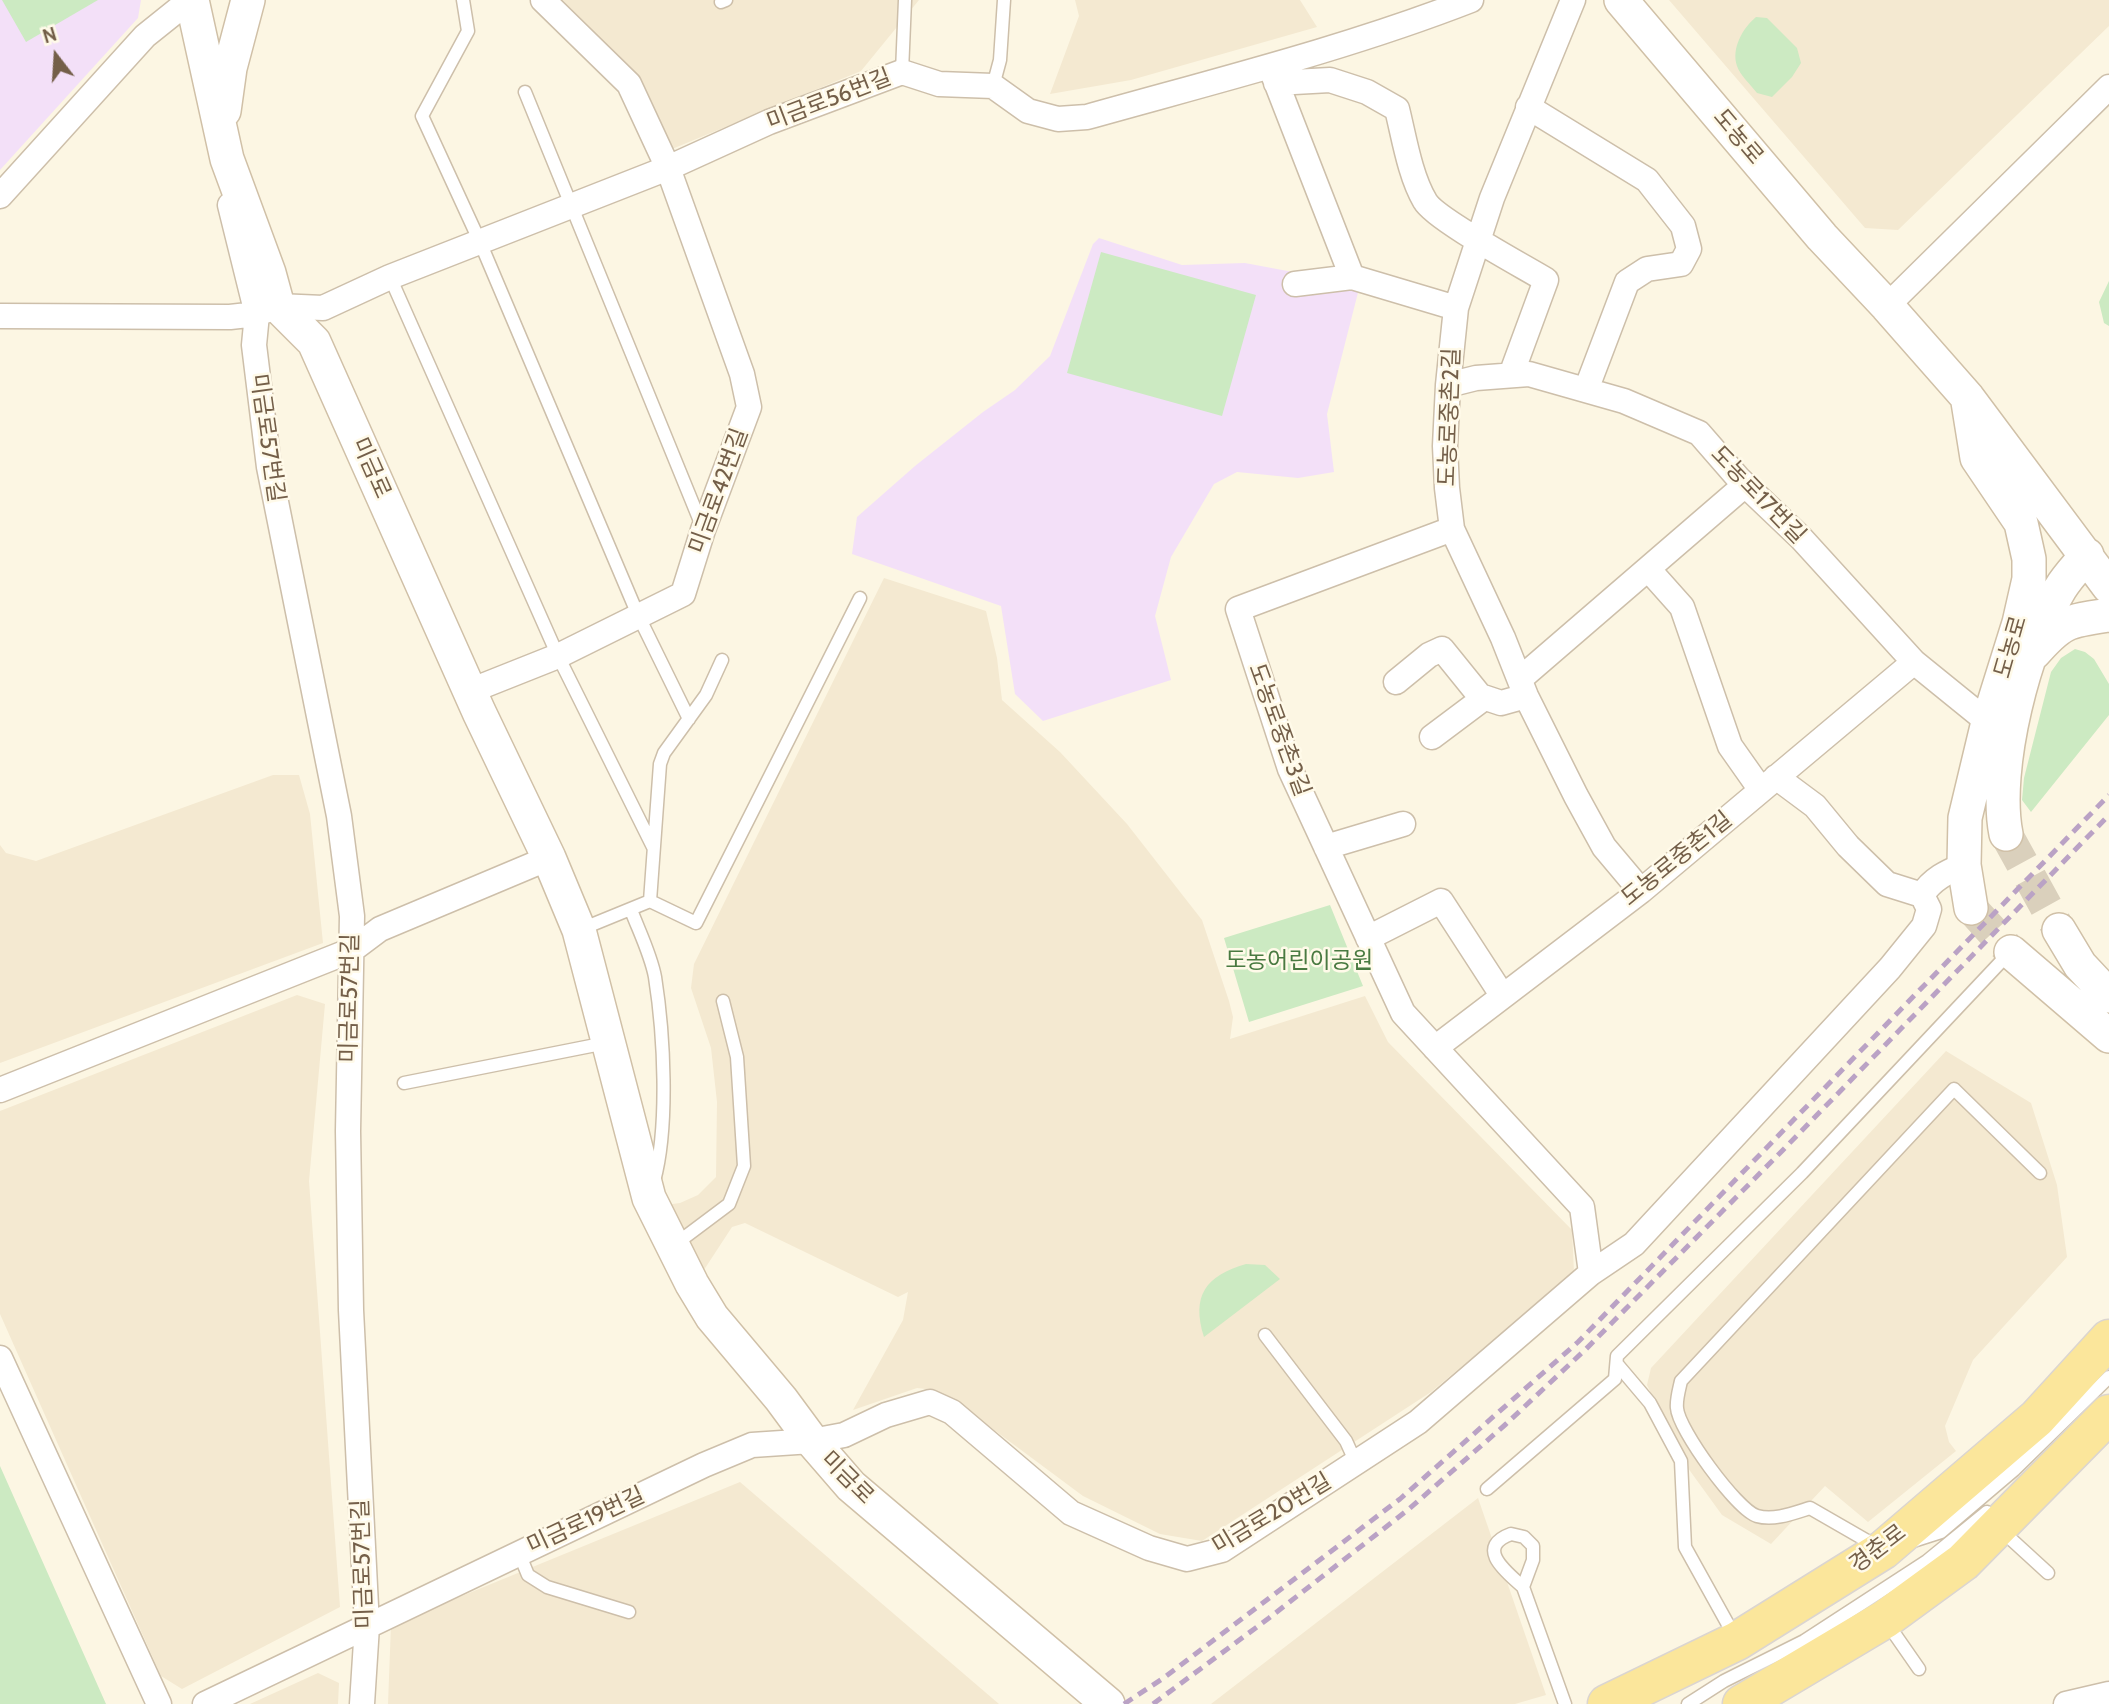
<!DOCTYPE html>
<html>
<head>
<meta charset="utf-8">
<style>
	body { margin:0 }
	#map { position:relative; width:2109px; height:1704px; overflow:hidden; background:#fcf6e3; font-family:Cabin,sans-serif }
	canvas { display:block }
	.north { position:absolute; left:21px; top:21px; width:70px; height:70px; -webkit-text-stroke:5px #fffae9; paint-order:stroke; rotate:343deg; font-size:19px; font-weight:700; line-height:28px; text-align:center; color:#745f49 }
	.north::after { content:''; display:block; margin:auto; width:24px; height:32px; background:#745f49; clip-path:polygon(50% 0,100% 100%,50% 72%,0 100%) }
</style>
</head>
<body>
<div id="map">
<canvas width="2109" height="1704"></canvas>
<div class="north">N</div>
</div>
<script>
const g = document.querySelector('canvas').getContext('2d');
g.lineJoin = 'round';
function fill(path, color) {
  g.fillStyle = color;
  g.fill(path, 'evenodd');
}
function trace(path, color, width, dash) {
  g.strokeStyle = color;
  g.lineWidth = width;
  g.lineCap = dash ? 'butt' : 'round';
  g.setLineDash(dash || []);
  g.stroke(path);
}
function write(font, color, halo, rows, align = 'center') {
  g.font = font + ' Cabin,"Noto Sans KR",sans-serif';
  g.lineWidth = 5;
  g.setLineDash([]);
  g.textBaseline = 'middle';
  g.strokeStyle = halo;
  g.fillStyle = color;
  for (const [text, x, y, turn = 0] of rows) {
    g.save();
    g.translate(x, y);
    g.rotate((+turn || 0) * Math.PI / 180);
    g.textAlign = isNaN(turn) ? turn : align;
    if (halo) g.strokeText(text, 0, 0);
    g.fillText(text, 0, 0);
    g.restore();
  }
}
fill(new Path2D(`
	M560 0H919L861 71 672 149 654 135 619 57Z
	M1075 0H1300L1317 27 1131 80 1050 94 1079 16Z
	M1669 0H2109V26L1898 230 1865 228Z
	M884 578 986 611 997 658 1002 700 1060 752 1127 824 1202 920 1229 1001 1233 1017 1230 1039 1365 996 1388 1042 1572 1230 1574 1273 1431 1392 1202 1541 1160 1534 1083 1496 978 1418 934 1390 917 1388 853 1410 903 1320 908 1292 898 1297 745 1223 732 1227 698 1279 665 1205 680 1203 698 1195 716 1177 717 1102 711 1048 691 988 694 964Z
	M273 775H299L310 814 323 943 0 1063V845L6 853 36 861Z
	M297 995 325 1004 309 1181 340 1607 182 1689 161 1676 0 1314V1111Z
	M1946 1051 2031 1103 2057 1185 2067 1257 1973 1360 1945 1426 1949 1442 1956 1451 1868 1522 1825 1486 1771 1544 1722 1515 1685 1464 1647 1385 1651 1368Z
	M740 1482 999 1704H388L391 1625Z
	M1478 1498 1546 1695 1515 1704H1211Z
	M318 1673 339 1683 338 1704H250Z`), '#f4e9d1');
fill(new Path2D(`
	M0 0H141L138 18 0 170Z
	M1099 238 1182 265 1245 263 1309 275 1340 265 1363 273 1327 414 1334 472 1298 478 1237 472 1214 484 1171 557 1155 616 1171 680 1043 721 1015 694 1001 606 852 554 857 517 915 466 983 412 1015 390 1050 356 1093 244Z`), '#f3e0f8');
fill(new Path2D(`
	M2 0H98L26 42Z
	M1756 17 1767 18 1797 48 1801 63 1792 77 1772 97 1757 93C1751 85 1740 75 1737 66 1731 48 1743 28 1756 17Z
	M1101 252 1256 295 1222 416 1067 373Z
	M2109 281V326L2104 323 2099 302Z
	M2075 649 2085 652 2094 659 2109 684V715L2031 812 2022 800 2024 778 2051 672 2061 658Z
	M1330 905 1363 986 1249 1022 1224 938Z
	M1246 1264 1265 1265 1280 1279 1204 1337C1191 1295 1206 1276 1246 1264Z
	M0 1466 106 1704H0Z`), '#cceac2');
trace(new Path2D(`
	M2006 834 2059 930
	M1971 908 2011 952`), '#dad0bc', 33, [33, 17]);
const lane = new Path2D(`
	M463 0 468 31 422 116 480 242 638 615 689 719
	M721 2 726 0
	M902 72 905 0
	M993 86 1000 60 1004 0
	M525 92 702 526
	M390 277 558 656 653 847
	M650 901 660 764 664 753 706 695 722 660
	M631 910C639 931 651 955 655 977 664 1034 669 1126 654 1181
	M579 930 650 901 696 923 860 598
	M404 1083 606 1043
	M673 1246 729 1204 744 1166 737 1057 723 1001
	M1265 1335 1346 1441 1356 1463
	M1617 1364 1650 1403 1681 1461 1685 1547 1735 1637
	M1487 1489 1615 1379 1617 1356 1802 1173 2010 952
	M2001 1530 2048 1573
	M1511 1534 1524 1537 1533 1546V1560L1523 1587C1509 1574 1473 1548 1511 1534Z
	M1913 1541 1941 1532 2014 1470 2109 1377
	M1876 1546 1810 1508C1794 1513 1774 1521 1757 1516 1737 1510 1678 1429 1677 1408 1676 1400 1679 1390 1681 1381L1954 1089 2040 1173
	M519 1553 528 1575 547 1587 629 1612
	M1523 1587 1565 1704
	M1887 1623 1919 1669
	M1688 1704 1724 1681 1804 1641 1927 1561 1987 1512`);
const street = new Path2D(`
	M1573 0 1492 198 1456 308 1448 385 1445 446 1447 488 1452 529 1503 638 1526 696 1576 796 1604 847 1641 891
	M1271 69 1352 277
	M1276 83 1330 80 1367 92 1397 109C1404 137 1410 176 1425 201 1435 219 1523 266 1546 280L1511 375
	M1528 107 1647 180 1683 226 1689 249 1681 264 1647 269 1627 282 1586 390
	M0 196 145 36 190 0
	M230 205 257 314 254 345 269 467 339 816 352 916 348 1131 351 1310 367 1626 362 1704
	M1295 284 1352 277 1456 308
	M1887 306 2109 87
	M0 316 230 317 257 314 278 306 323 308 390 277 668 168 769 122 902 72 939 84 993 86 1028 111 1058 119 1087 117C1215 81 1348 48 1471 0
	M1448 385 1476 378 1529 374 1624 401 1699 433 1739 479 1801 538 1914 662 1988 722 2004 725
	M1452 529 1238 609 1290 769 1403 1013 1582 1207 1591 1273
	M1649 570 1682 607 1730 746 1761 790
	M1520 679 1745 485
	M1396 682 1429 655 1442 649 1480 696 1501 703 1526 696
	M470 691 558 656 683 594 703 530 749 407 742 374 668 168 629 84 543 0
	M1432 737 1484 698
	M1326 847 1403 824
	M1922 895C1932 879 1947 872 1964 865
	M1368 938 1441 901 1502 995
	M1435 1048 1641 891 1914 662
	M0 1090 352 950 380 929 549 858
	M0 1358 159 1704
	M205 1704 704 1465 752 1445 812 1441 844 1435 886 1415 930 1402 952 1412 1071 1513 1149 1548 1187 1559 1222 1550 1418 1422 1591 1273 1634 1244 1890 968 1924 926 1929 909 1922 895 1887 884 1848 846 1815 806 1776 777
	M2066 1704 2109 1694`);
const secondary = new Path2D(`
	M192 0 227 159 269 273 278 306 314 342 479 712 549 858 579 930 649 1198 692 1284 712 1317 781 1399 812 1441 851 1486 1108 1704
	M1621 0 1822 237 1887 306 1968 398 2109 587
	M224 111 230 68 248 0
	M1968 402 1977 458 2021 523 2029 559V579L2019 623 1988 722 1965 818 1964 865 1971 908
	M2034 653C2062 621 2068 621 2109 615
	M2006 834C1993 769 2025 645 2060 589 2067 577 2078 566 2087 555
	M2059 930 2080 965 2109 996
	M2011 952 2109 1036`);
const primary = new Path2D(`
	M1607 1704 1737 1641 1883 1550 2037 1418 2109 1339
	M1742 1704 1885 1619 1963 1562 2109 1414`);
trace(lane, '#cdbfaa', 15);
trace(street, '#cdbfaa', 27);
trace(secondary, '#d0c0a7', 36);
trace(primary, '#dbd5d0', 41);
trace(lane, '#fff', 12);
trace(street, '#fff', 24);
trace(secondary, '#fff', 33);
trace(primary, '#fbe69b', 38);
trace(new Path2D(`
	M1124 1704 1165 1677 1400 1499 1578 1342 2109 795
	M1153 1704 1269 1618 1409 1509 1506 1424 1586 1349 1779 1154 2109 815`), '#baa2c5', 5, [10, 7]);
write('23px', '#745f49', '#fffae9', [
	["미금로56번길",829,100,-21],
	["도농로",1738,137,50],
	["도농로중촌2길",1450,417,-88],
	["미금로57번길",267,438,82],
	["미금로",371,468,66],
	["미금로42번길",719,491,-70],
	["도농로17번길",1758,495,46],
	["도농로",2011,647,-74],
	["도농로중촌3길",1279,730,70],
	["도농로중촌1길",1677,859,-39],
	["미금로57번길",350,998,-89],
	["미금로",847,1478,45],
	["미금로20번길",1272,1514,-31],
	["미금로19번길",586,1521,-25],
	["경춘로",1878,1549,-37],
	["미금로57번길",363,1564,-92]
]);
write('23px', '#497a41', '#fffae9', [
	["도농어린이공원",1299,961]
]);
</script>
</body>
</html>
